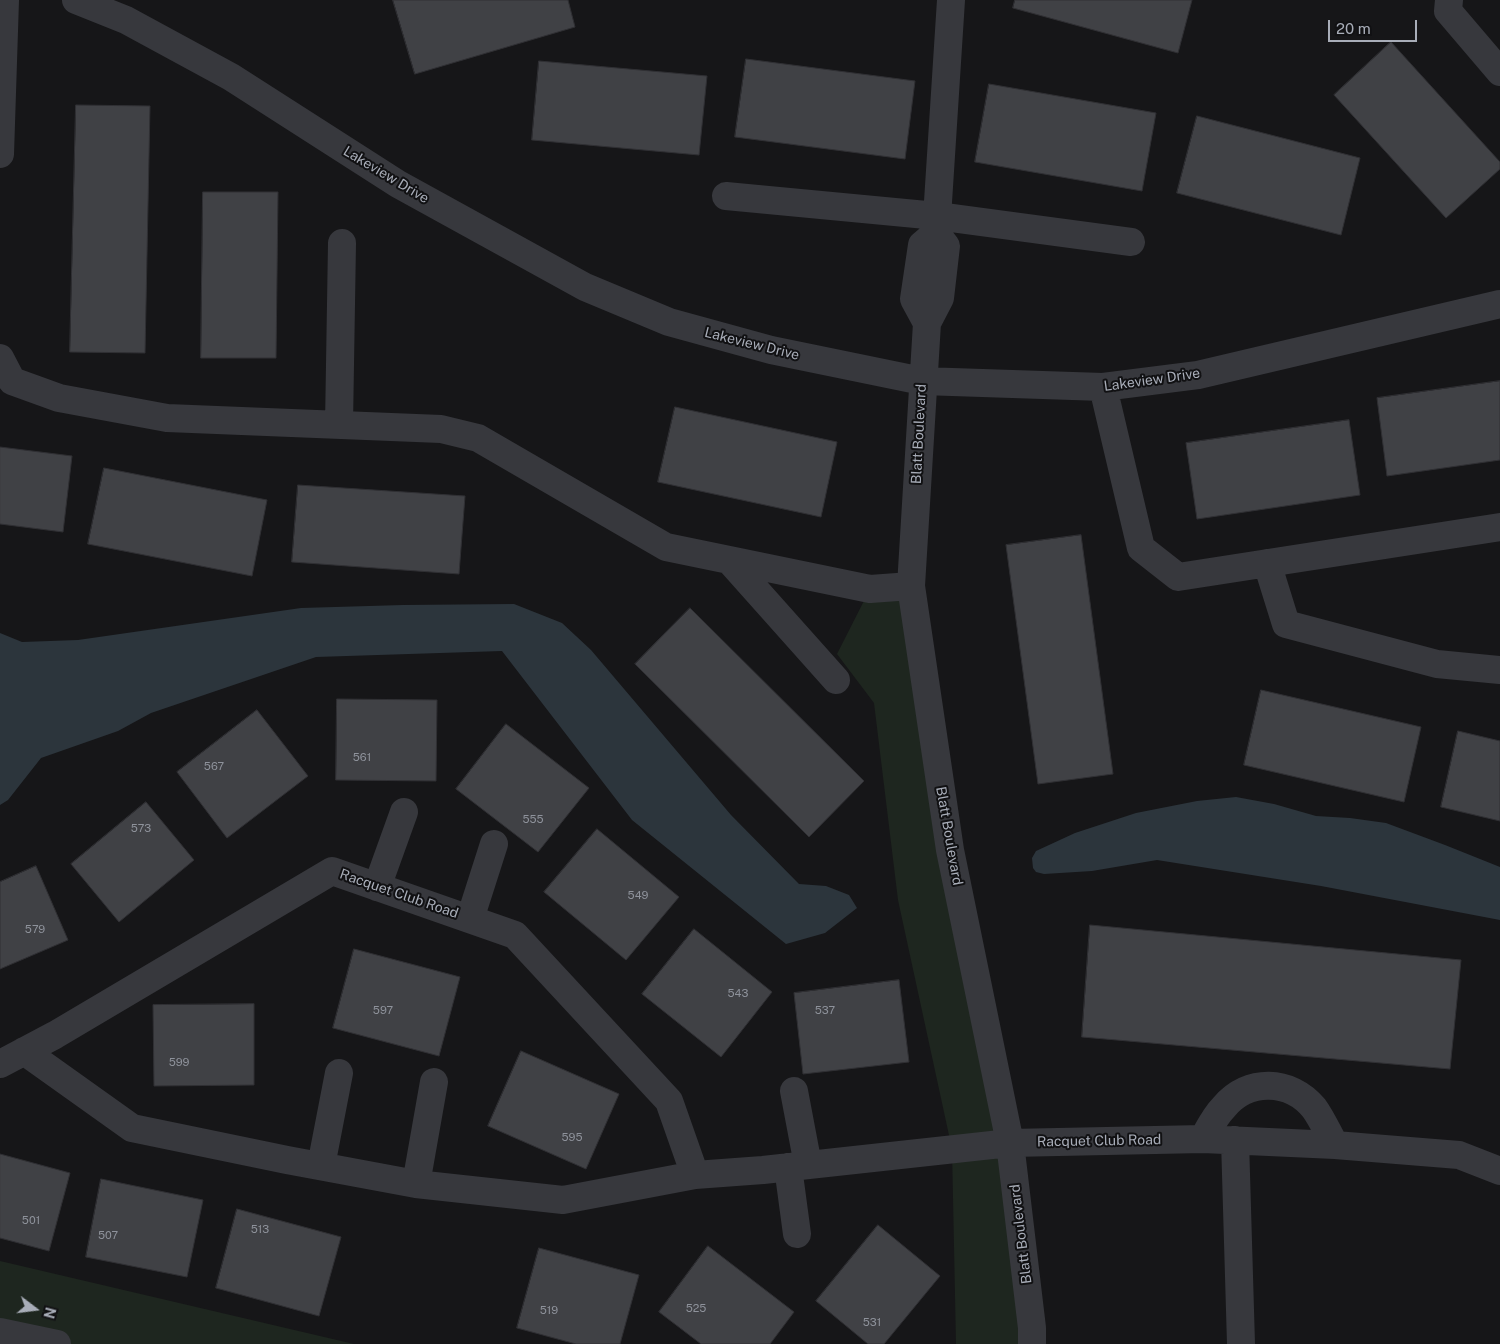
<!DOCTYPE html>
<html>
<head>
<meta charset="utf-8">
<style>
	body { margin:0 }
	#map { position:relative; width:1500px; height:1344px; overflow:hidden; background:#161618; font-family:"Public Sans",sans-serif }
	canvas { display:block }
	.north { position:absolute; left:10px; top:1284px; width:50px; height:50px; -webkit-text-stroke:4px #111113; paint-order:stroke; rotate:105deg; font-size:14px; font-weight:700; line-height:20px; text-align:center; color:#a8adb8 }
	.north::after { content:''; display:block; margin:auto; width:18px; height:22px; background:#a8adb8; clip-path:polygon(50% 0,100% 100%,50% 72%,0 100%) }
	.scale { position:absolute; left:1328px; top:20px; width:89px; height:22px; box-sizing:border-box; border:2px solid #a8adb8; border-top:0; padding-left:6px; font-size:15px; line-height:18px; white-space:nowrap; color:#a8adb8; -webkit-text-stroke:4px #111113; paint-order:stroke }
</style>
</head>
<body>
<div id="map">
<canvas width="1500" height="1344"></canvas>
<div class="north">N</div>
<div class="scale">20 m</div>
</div>
<script>
const g = document.querySelector('canvas').getContext('2d');
g.lineJoin = 'round';
function fill(path, color) {
  g.fillStyle = color;
  g.fill(path, 'evenodd');
}
function trace(path, color, width, dash) {
  g.strokeStyle = color;
  g.lineWidth = width;
  g.lineCap = dash ? 'butt' : 'round';
  g.setLineDash(dash || []);
  g.stroke(path);
}
function write(font, color, halo, rows, align = 'center') {
  g.font = font + ' "Public Sans",sans-serif';
  g.lineWidth = 4;
  g.setLineDash([]);
  g.textBaseline = 'middle';
  g.strokeStyle = halo;
  g.fillStyle = color;
  for (const [text, x, y, turn = 0] of rows) {
    g.save();
    g.translate(x, y);
    g.rotate((+turn || 0) * Math.PI / 180);
    g.textAlign = isNaN(turn) ? turn : align;
    if (halo) g.strokeText(text, 0, 0);
    g.fillText(text, 0, 0);
    g.restore();
  }
}
fill(new Path2D(`
	M911 586 1032 1344H956L952 1149 898 900 874 703 837 654 870 589Z
	M0 1261 354 1344H0Z`), '#1e261f');
fill(new Path2D(`
	M514 604 562 623 591 650 731 815 799 884 826 886 849 895 857 908 825 933 786 944 632 820 502 651 316 657 151 713 118 731 41 758 8 800 0 805V633L22 642 78 640 301 608 403 605Z
	M1236 797 1274 804 1316 816 1350 818 1386 823 1445 845 1500 867V920L1321 886 1157 860 1092 871 1044 874 1036 872 1033 868 1032 858 1036 851 1075 833 1136 813 1197 801Z`), '#2c353c');
const building = new Path2D(`
	M393 0H568L575 27 415 74Z
	M1015 0H1192L1178 53 1013 8Z
	M1391 42 1500 162V169L1446 218 1334 95Z
	M746 59 915 81 905 159 735 137Z
	M539 61 707 76 699 155 532 140Z
	M989 84 1156 113 1142 191 975 162Z
	M76 105 150 106 145 353 70 352Z
	M1197 116 1360 158 1341 235 1177 193Z
	M203 192H278L276 358H201Z
	M1500 381V460L1387 476 1377 398Z
	M675 407 837 442 821 517 658 482Z
	M1349 420 1360 495 1197 519 1186 443Z
	M0 447 72 456 63 532 0 524Z
	M104 468 267 500 252 576 88 544Z
	M298 485 465 496 459 574 292 562Z
	M1081 535 1113 774 1038 784 1006 545Z
	M690 608 864 781 809 837 635 664Z
	M1261 690 1421 727 1404 802 1244 765Z
	M337 699 437 700 436 781 336 780Z
	M257 710 308 776 227 838 177 772Z
	M506 724 589 788 538 852 456 789Z
	M1458 731 1500 741V821L1441 807Z
	M146 802 194 860 119 922 71 864Z
	M597 829 679 897 626 960 544 892Z
	M36 866 68 940 0 969V882Z
	M1090 925 1461 960 1450 1069 1082 1037Z
	M694 929 772 992 721 1057 642 994Z
	M354 949 460 977 439 1056 333 1028Z
	M899 980 909 1062 803 1074 794 993Z
	M254 1004V1085L154 1086 153 1005Z
	M521 1051 619 1094 586 1169 488 1126Z
	M0 1154 70 1173 49 1251 0 1238Z
	M101 1179 203 1200 187 1277 86 1257Z
	M237 1209 341 1237 319 1316 216 1288Z
	M878 1225 940 1276 884 1344H868L816 1301Z
	M708 1246 794 1312 770 1344H701L659 1312Z
	M539 1248 639 1275 620 1344H576L517 1328Z`);
fill(building, '#404145');
trace(building, '#303034', 1);
trace(new Path2D(`
	M76 0 126 20 231 77 398 184 585 287 669 322 771 350 922 381 1103 387 1198 375 1500 304
	M1449 0 1448 11 1500 72
	M0 154 5 0
	M726 196 937 216 1131 242
	M936 233 946 246 940 298 927 323 911 586 950 850 1010 1143 1032 1328V1344
	M927 323 914 299 922 245 936 233 951 0
	M0 358 12 381 59 398 167 418 441 429 478 438 666 547 870 589 911 586
	M1103 387 1141 548 1178 577 1500 527
	M339 425 342 243
	M729 560 836 680
	M1267 563 1286 624 1437 664 1500 670
	M377 887 404 812
	M470 919 494 844
	M24 1051 132 1128 287 1160 416 1184 563 1200 695 1175
	M0 1064 55 1035 332 871 515 935 669 1101 695 1175 763 1170 1010 1143 1203 1139 1335 1145 1459 1155 1500 1171
	M794 1091 808 1165
	M1203 1139C1209 1128 1215 1116 1224 1107 1248 1078 1290 1079 1314 1108 1322 1119 1328 1133 1335 1145
	M1235 1140 1241 1344
	M321 1166 339 1073
	M788 1167 797 1234
	M416 1184 434 1082
	M0 1332 57 1344`), '#37383d', 28);
write('11px', '#8e929b', null, [
	["561",362,758],
	["567",214,767],
	["555",533,820],
	["573",141,829],
	["549",638,896],
	["579",35,930],
	["543",738,994],
	["597",383,1011],
	["537",825,1011],
	["599",179,1063],
	["595",572,1138],
	["501",31,1221],
	["513",260,1230],
	["507",108,1236],
	["525",696,1309],
	["519",549,1311],
	["531",872,1323]
]);
write('14px', '#a8adb8', '#111113', [
	["Lakeview Drive",386,175,31],
	["Lakeview Drive",752,344,14],
	["Lakeview Drive",1152,380,-8],
	["Blatt Boulevard",919,434,-87],
	["Blatt Boulevard",949,836,80],
	["Racquet Club Road",399,894,19],
	["Racquet Club Road",1099,1141,-1],
	["Blatt Boulevard",1021,1234,-97]
]);
</script>
</body>
</html>
